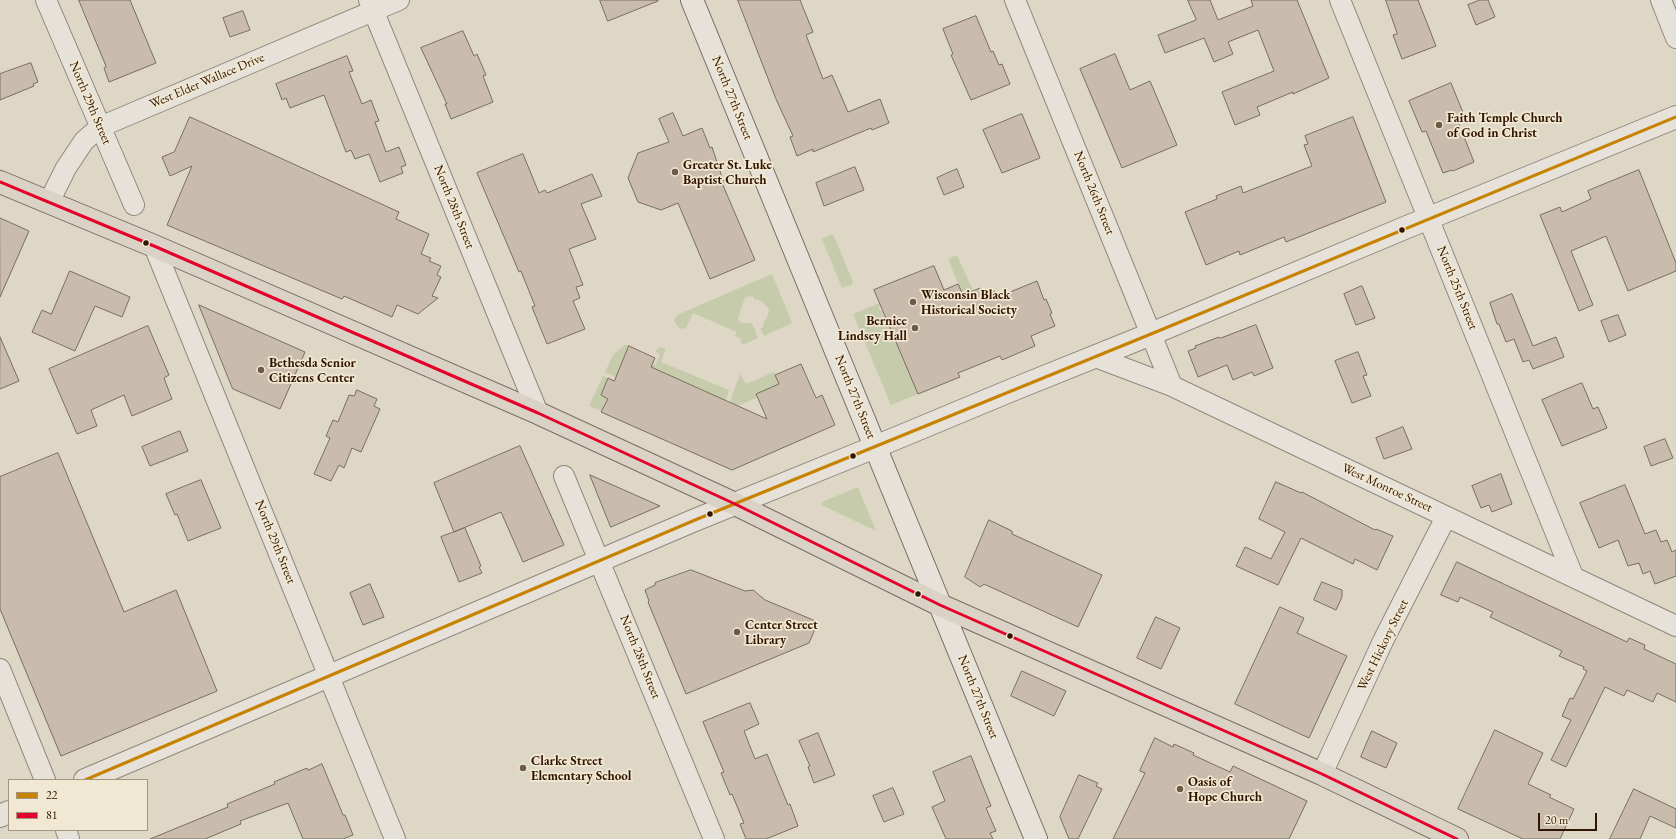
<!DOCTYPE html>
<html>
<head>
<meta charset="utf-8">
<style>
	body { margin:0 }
	#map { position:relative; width:1676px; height:839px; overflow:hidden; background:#ded7c6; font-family:"EB Garamond",serif }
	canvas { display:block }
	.legend { position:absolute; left:8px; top:779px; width:140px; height:52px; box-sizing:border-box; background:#f1e8d3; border:1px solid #a5947f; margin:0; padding:5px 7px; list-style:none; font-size:12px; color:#331601 }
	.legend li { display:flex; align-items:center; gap:8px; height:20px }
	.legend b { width:20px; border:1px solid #a5947f }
	.scale { position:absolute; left:1538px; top:813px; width:59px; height:18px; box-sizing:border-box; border:2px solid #331601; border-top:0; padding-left:5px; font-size:12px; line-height:14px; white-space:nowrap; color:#331601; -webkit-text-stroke:3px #f1e8d3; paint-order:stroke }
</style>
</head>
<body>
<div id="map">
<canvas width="1676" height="839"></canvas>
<ul class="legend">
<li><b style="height:5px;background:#c68200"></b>22</li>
<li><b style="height:5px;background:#e4002b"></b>81</li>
</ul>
<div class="scale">20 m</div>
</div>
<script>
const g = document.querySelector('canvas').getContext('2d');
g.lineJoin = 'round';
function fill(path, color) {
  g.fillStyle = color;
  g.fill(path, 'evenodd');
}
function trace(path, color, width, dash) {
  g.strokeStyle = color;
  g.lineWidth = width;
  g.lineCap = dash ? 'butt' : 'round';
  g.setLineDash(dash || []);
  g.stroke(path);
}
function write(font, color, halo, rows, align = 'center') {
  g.font = font + ' "EB Garamond",serif';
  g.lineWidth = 3.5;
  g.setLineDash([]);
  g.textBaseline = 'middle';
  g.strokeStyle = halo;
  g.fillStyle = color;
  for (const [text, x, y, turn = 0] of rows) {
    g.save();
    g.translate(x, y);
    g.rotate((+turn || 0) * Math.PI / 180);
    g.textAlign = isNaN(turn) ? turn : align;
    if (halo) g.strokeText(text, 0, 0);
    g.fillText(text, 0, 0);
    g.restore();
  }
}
fill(new Path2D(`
	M833 234 853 282 851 285 842 288 822 239Z
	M957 255 977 300 976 326 948 259Z
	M772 274 792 323 764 336 760 328 763 327C763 320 769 318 769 310L764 303 757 299 755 301 754 297C744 295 744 300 741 309 740 313 739 315 738 319L741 323H750L753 325 758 338 742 345 740 338 735 336 737 332 693 313 686 328 682 329 678 327 674 320 677 315Z
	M879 303 881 306 878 308 880 310H882L918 394 891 405 853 314Z
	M625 345H630L617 378 605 372 613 355Z
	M661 347 666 349 661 362 729 390 725 403 705 394 706 391 694 386 693 389C679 380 666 373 650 369L652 364 656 365 660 354 655 351Z
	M774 372 781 387 768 389 757 394 758 397 738 406 730 402 740 374 746 384Z
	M603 376 608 378 601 395 608 399 602 411 589 406Z
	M858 487 876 531 822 505V502Z`), '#c5cbab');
const building = new Path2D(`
	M79 0H130L156 63 109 82 104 68 106 67Z
	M600 0H658V1L608 21Z
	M738 0H800L813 32 806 35 823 79 832 75 848 112 880 99 889 123 872 130 871 128 813 152V149L797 156 790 137 793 136 776 99Z
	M1188 0H1210L1218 20 1253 6 1251 0H1297L1329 78 1293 94V92L1257 107 1260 115 1235 125 1222 92 1274 71 1258 30 1228 42 1233 54 1214 62 1204 38 1165 53 1158 35 1196 20Z
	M1386 0H1418L1436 46 1402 59 1393 35 1397 34Z
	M1480 0H1488L1495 17 1476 25 1468 5Z
	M243 11 250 30 230 37 223 18Z
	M976 16 991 52 993 51 999 65 1002 64 1010 84 971 100 951 55 953 54 943 29Z
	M463 31 474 56 477 54 486 75 483 76 493 102 451 119 445 104H447L421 48Z
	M1115 54 1130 90 1150 81 1177 145 1122 168 1080 69Z
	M347 56 353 71 349 72 362 104 371 100 379 121 375 122 386 152 399 147 406 165 401 167 403 173 380 182 369 154 355 159 351 150 346 152 324 95 290 108 286 98 282 100 276 84Z
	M31 63 38 82 33 84 34 86 0 100V74Z
	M1451 83 1464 115 1457 119 1474 162 1453 171 1452 170 1443 173 1426 131 1422 132 1409 101Z
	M673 113 683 136 702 128 710 148 712 147 724 183H722L755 260 710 279 678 203 661 210 638 202 628 178 638 153 669 142 659 119Z
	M1022 114 1040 158 1002 173 983 130Z
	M190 117 399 212 396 219 429 234 421 254 431 258 429 261 441 266 437 275 441 277 432 296 438 298 418 314 397 305 392 317 344 296 342 299 167 225 192 166 170 176 162 157 174 152Z
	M1353 117 1386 202 1286 242 1284 237 1240 255 1239 251 1206 265 1185 212 1217 199 1216 196 1241 186 1243 193 1312 166 1304 145 1308 144 1305 136Z
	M523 154 539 193 545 190 547 193 592 174 602 196 581 204 596 239 569 249 583 285 576 287 580 298 573 301 585 329 547 344 532 307 535 306 521 271 519 272 477 173Z
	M855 167 864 190 824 206 816 183Z
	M957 169 964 187 944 195 937 178Z
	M1639 170 1676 263V271L1628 291 1606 236 1571 251 1593 305 1579 311 1540 215 1560 207 1562 212 1591 199 1588 191Z
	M0 218 29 231 0 297Z
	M934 266 944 290 958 284 963 295 980 288 984 295 995 291 998 297 1037 281 1044 300 1046 299 1052 313 1050 314 1055 326 1031 336 1035 346 1002 360 1000 356 958 373 960 377 918 394 874 290Z
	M70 271 130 297 122 317 95 306 75 351 32 332 42 310 51 314Z
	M1362 286 1375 318 1356 325 1344 294Z
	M1512 294 1533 346 1556 337 1564 357 1533 369 1529 360 1523 362 1514 339 1506 342 1499 324H1497L1490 303Z
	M199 305 305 352 280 409 233 389Z
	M1618 315 1626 335 1609 342 1601 321Z
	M1256 325 1273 368 1254 376 1252 372 1233 380 1227 365 1198 377 1188 351 1196 348 1195 346 1219 337 1220 338Z
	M148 326 169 375 164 378 172 399 132 416 124 395 91 410 97 426 77 434 49 369Z
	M0 337 19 381 0 389Z
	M629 346 655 358 651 367 767 419 756 394 779 384 775 375 801 364 816 398 822 395 835 425 732 470 601 412 608 399 601 395 608 378 614 381Z
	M1358 352 1367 375 1363 376 1371 396 1352 403 1335 361Z
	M1582 383 1593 409 1598 407 1607 428 1562 446 1542 400Z
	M357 390 377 399 374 406 380 409 361 452 352 448 344 468 339 465 331 481 314 474 330 438 326 436 333 420 338 422 349 395 354 396Z
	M1403 427 1412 449 1384 459 1376 438Z
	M180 431 188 451 150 466 142 447Z
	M1665 439 1673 458 1651 466 1644 447Z
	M520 446 564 545 523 562 501 512 454 532 434 483Z
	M58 453 124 612 176 590 217 691 61 756 0 609V477Z
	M1501 474 1512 504 1492 512 1489 505 1481 508 1472 486Z
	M590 475 660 506 611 527Z
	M201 480 221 528 188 541 177 514 175 515 166 494Z
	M1276 482 1301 493 1302 492 1375 530 1376 529 1393 536 1377 570 1355 559 1353 564 1301 538 1278 585 1236 566 1245 547 1271 559 1285 532 1259 519Z
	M1625 485 1645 534 1656 530 1661 542 1667 540 1672 552 1676 550V576L1655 584 1650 571 1643 574 1639 563 1628 566 1618 540 1599 548 1580 503Z
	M989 520 1012 531V534L1102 575 1078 627 984 584 980 587 965 577Z
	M465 528 481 566 479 567 482 573 459 582 441 537Z
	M1457 562 1627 642 1629 638 1645 645 1644 649 1676 664V702L1657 693 1653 702 1627 690 1624 696 1605 687 1566 767 1551 760 1571 720 1562 716 1570 698 1573 699 1587 671 1583 669 1584 667 1559 656 1562 651 1490 617 1493 612 1460 597 1458 602 1441 595Z
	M691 570 745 591 753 590 765 600 818 622 809 643 686 694 648 602 649 601 645 590 655 585V583Z
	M1322 582 1342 590V597L1336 610 1314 600Z
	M370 584 384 617 363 625 350 593Z
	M1280 607 1304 618 1297 633 1347 656 1309 738 1235 704Z
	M1156 617 1180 628 1161 669 1137 658Z
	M1022 671 1066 691 1054 716 1011 696Z
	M750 703 759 724 744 731 755 759 767 754 788 805 790 804 798 826 766 839H746L740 824 744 823 732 794 730 795 721 773 724 772 703 722Z
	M1495 730 1543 753 1528 784 1551 795 1549 797 1574 809 1560 839H1523L1458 809Z
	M1372 731 1397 743 1386 768 1361 757Z
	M818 733 835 775 814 783 808 767 810 766 799 741Z
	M1155 738 1173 747 1174 744 1194 753 1193 755 1230 772 1233 766 1307 801 1289 839H1113L1145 773 1140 771Z
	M971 756 991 806 986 808 996 831 990 833 993 839H946L932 807 945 801 933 772Z
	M322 764 343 815H345L353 835 343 839H303L288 803 240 821 241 824 205 839H150L228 807 227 804 275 784 274 782 307 768 308 770Z
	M1079 775 1098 783 1096 786 1102 789 1078 839H1069L1060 817Z
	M893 788 904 814 884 822 873 796Z
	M1634 789 1676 809V828L1650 816 1640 839H1610Z`);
fill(building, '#cabcac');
trace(building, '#776e62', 1);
const minor = new Path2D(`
	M46 0 134 205
	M369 0 538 413
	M1015 0 1172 386
	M1340 0 1573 576
	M1661 0 1676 38
	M49 202 66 168 84 141 100 127 399 0
	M154 246 395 839
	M1095 357 1172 386 1676 626
	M564 476 714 839
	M0 669 45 780
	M1322 774 1383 641 1446 517
	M66 830 69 839`);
const tertiary = new Path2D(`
	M85 780 695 520 875 447 1012 390 1151 334 1407 227 1676 117
	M0 816 9 812`);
const secondary = new Path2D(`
	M692 0 1036 839`);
const primary = new Path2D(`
	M0 182 154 246 538 413 735 504 940 605 1322 774 1457 839`);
trace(minor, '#90887c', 22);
trace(tertiary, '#90887c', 24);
trace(secondary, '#776e62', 24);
trace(primary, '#776e62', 24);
trace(minor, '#e6e2da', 20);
trace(tertiary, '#e6e2da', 22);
trace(secondary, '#e6e2da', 22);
trace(primary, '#dad2c4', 22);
trace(new Path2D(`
	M85 780 695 520 1151 334 1676 117`), '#c68200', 3);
trace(new Path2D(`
	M0 182 154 246 538 413 735 504 940 605 1322 774 1457 839`), '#e4002b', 3);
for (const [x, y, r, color] of [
	[1439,125,4,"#6f5a46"],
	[675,172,4,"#6f5a46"],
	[1402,230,3.5,"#331601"],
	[146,243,3.5,"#331601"],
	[913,302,4,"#6f5a46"],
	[915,328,4,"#6f5a46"],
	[261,370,4,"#6f5a46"],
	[853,456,3.5,"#331601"],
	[710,514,3.5,"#331601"],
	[918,594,3.5,"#331601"],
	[737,632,4,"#6f5a46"],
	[1010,636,3.5,"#331601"],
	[523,768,4,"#6f5a46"],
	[1180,789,4,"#6f5a46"]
]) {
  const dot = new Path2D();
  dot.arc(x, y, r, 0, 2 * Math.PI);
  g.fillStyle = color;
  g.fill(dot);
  trace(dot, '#f1e8d3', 1.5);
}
write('13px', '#331601', '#f1e8d3', [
	["West Elder Wallace Drive",207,81,-23],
	["North 27th Street",732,98,68],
	["North 29th Street",90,103,67],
	["North 26th Street",1094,193,68],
	["North 28th Street",454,207,68],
	["North 25th Street",1457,288,68],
	["North 27th Street",855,397,68],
	["West Monroe Street",1387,488,25],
	["North 29th Street",275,542,68],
	["West Hickory Street",1383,645,-64],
	["North 28th Street",640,657,68],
	["North 27th Street",978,697,68]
]);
write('bold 13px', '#331601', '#f1e8d3', [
	["Faith Temple Church",1447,118],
	["of God in Christ",1447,133],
	["Greater St. Luke",683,165],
	["Baptist Church",683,180],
	["Wisconsin Black",921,295],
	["Historical Society",921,310],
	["Bernice",907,321,"right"],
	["Lindsey Hall",907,336,"right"],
	["Bethesda Senior",269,363],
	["Citizens Center",269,378],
	["Center Street",745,625],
	["Library",745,640],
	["Clarke Street",531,761],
	["Elementary School",531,776],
	["Oasis of",1188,782],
	["Hope Church",1188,797]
], 'left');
</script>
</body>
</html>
